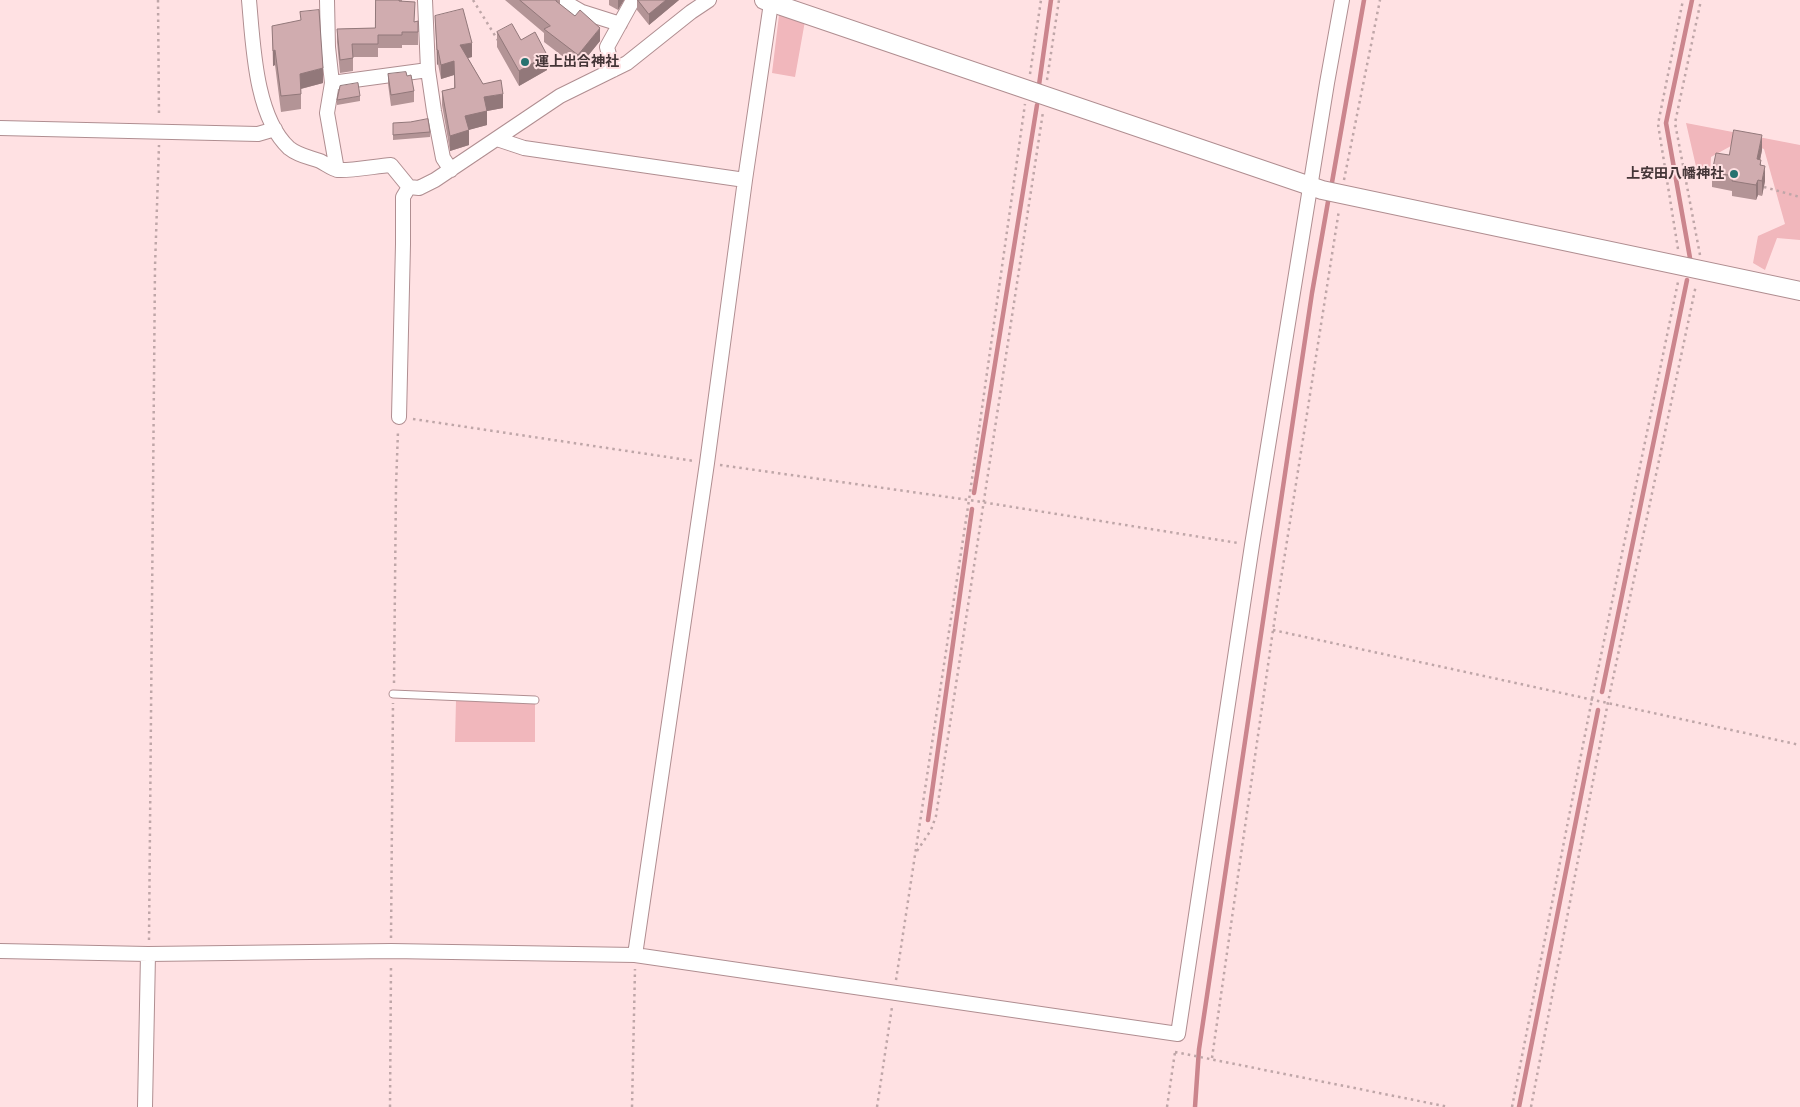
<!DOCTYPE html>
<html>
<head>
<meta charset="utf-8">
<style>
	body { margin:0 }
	canvas { display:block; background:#ffe1e3 }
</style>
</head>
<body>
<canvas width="1800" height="1107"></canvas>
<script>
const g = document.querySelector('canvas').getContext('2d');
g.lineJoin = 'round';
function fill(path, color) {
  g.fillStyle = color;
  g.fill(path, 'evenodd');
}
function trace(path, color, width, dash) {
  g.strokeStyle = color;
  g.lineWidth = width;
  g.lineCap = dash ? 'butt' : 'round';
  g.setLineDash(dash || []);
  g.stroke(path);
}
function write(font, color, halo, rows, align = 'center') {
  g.font = font + ' Signika,"Noto Sans JP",sans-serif';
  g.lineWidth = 4;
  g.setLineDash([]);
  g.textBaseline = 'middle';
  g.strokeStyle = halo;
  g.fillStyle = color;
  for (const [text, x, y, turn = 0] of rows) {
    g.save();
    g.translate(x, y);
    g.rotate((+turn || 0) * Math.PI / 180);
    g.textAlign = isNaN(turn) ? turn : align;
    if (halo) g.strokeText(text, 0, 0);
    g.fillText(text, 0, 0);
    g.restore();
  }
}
fill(new Path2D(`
	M779 15 805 21 795 77 772 73Z
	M1686 123 1800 145V240L1777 238 1765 270 1753 263 1758 236 1785 224 1764 149 1740 141 1711 157 1710 176 1698 175Z
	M456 700H535V742H455Z`), '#f1b7bc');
trace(new Path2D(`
	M1039 85 1051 0
	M1331 188 1364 0
	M1690 258 1666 123 1692 0
	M974 493 1037 105
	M1602 692 1687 280
	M928 820 972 509
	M1195 1107 1199 1049 1312 293 1329 196
	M1519 1107 1598 710`), '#cb858d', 4.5);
const service = new Path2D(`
	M393 694 535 700`);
const minor = new Path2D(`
	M249 0C253 43 255 117 289 148 299 156 309 157 320 161 326 164 332 169 338 170 350 171 377 166 391 165L409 187 419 188 435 180 560 96 627 63 691 12 709 0
	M327 0 328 47 332 83 327 113 337 170
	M425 0 428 70 434 111 443 158 451 170
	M561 0 582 12 620 24
	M613 70 607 47 633 0
	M332 83 428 70
	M0 128 258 134 275 129
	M497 139 524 148 745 180
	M399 417 403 244V197L409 187
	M0 951 148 954 391 951 635 955 1178 1034 1252 545 1327 83 1342 0
	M635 955 707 463 745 180 771 3
	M145 1107 148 954`);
const tertiary = new Path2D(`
	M764 0 1322 190 1800 291`);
trace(service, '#b08e91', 9);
trace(minor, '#b08e91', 16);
trace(tertiary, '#b08e91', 20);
trace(new Path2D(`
	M158 0 159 117
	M473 0 499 42
	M1030 74 1041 0
	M1047 80 1059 0
	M1344 180 1380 0
	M1764 187 1800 197
	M1678 249 1658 124 1683 0
	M1700 255 1675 123 1701 0
	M413 419 694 461
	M720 465 969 500 1238 543
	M1273 630 1800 745
	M394 683 396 486 398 431
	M917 851 931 830 936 816 1043 112
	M391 938 393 703
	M149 940 155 267 159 145
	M896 980 969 500 1025 104
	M1175 1052 1449 1107
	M1212 1058 1273 630 1339 210
	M390 1107 391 966
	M632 1107 635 969
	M877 1107 892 1007
	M1167 1107 1175 1052
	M1512 1107 1592 699 1678 282
	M1531 1107 1608 702 1696 285`), '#bfa6a8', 2.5, [2.5, 4]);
trace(service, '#fff', 7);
trace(minor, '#fff', 14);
trace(tertiary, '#fff', 18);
fill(new Path2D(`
	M376 0H402V1L414 22 418 21V45H402V48H378V57H353V71L340 73 337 42V29L375 28Z
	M505 0H560V4L600 41 578 68 544 42V33Z
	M609 0H624L618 10 609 5Z
	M637 0H679L649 25 637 10Z
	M435 16 472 57 468 58 483 84 503 108 487 111V125L468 130 469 145 450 151 442 105V91L454 88V75L441 79 438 64 437 65Z
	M272 26 323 83 301 89V109L281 112 275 65 273 66Z
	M497 32 521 40 547 70 519 86 497 47Z
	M388 74 407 76 414 91V102L391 106 388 84Z
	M360 96V101L337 105V100Z
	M393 123 430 132V137L393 140Z
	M1762 150 1760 160 1765 181 1762 196 1758 195 1756 200 1732 196V191L1712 187V172L1729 155Z`), '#b39496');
fill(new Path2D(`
	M618 0H624L618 10Z
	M666 0H679L649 25V14Z
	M600 28V41L578 68V55Z
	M472 43V57L460 60V45Z
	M275 50V65L273 66V51Z
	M437 50H438V64L437 65Z
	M547 55V70L519 86V71Z
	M454 61V75L441 79V65Z
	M323 68V83L300 89V74Z
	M503 94V108L487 111V125L465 131V116L484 97Z
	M469 130V145L450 151V136Z
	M1762 135V150L1757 175V159Z
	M1765 166V181L1762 196V181Z
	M1758 180V195L1756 200V185Z`), '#92787a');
const building = new Path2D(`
	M376 0H399V1L415 2 414 22 418 21V32H402V35H378V44H352L353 58 340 60 337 29 375 28Z
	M520 0H556V1L575 16 580 10 600 28 578 55 544 29 550 26Z
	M638 0H666L649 14Z
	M463 9 472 43 460 45 483 84 501 80 503 94 484 97 487 111 465 116 469 130 450 136 442 91 455 88 454 61 441 65 438 50H437L435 16Z
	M319 10 323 68 300 74 301 94 281 96 275 50 273 51 272 26 301 20 300 12Z
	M512 24 521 40 535 32 547 55 519 71 497 32Z
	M406 72 407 76 411 75 414 91 391 95 388 74Z
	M358 83 360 96 337 100 340 86Z
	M428 119 430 132 393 135V123L410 122Z
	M1734 130 1762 135 1757 159 1761 160 1760 165 1765 166 1762 181 1758 180 1756 185 1732 181 1733 176 1712 172 1716 153 1729 155Z`);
fill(building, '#d0acaf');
trace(building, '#92787a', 1);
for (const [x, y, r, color] of [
	[525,62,5,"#287270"],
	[1734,174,5,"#287270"]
]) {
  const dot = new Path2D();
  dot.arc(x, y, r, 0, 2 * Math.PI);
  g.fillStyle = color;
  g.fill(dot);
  trace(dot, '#ffe1e3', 2);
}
write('bold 14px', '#443537', '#ffe1e3', [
	["運上出合神社",535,62],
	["上安田八幡神社",1724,174,"right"]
], 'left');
</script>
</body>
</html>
